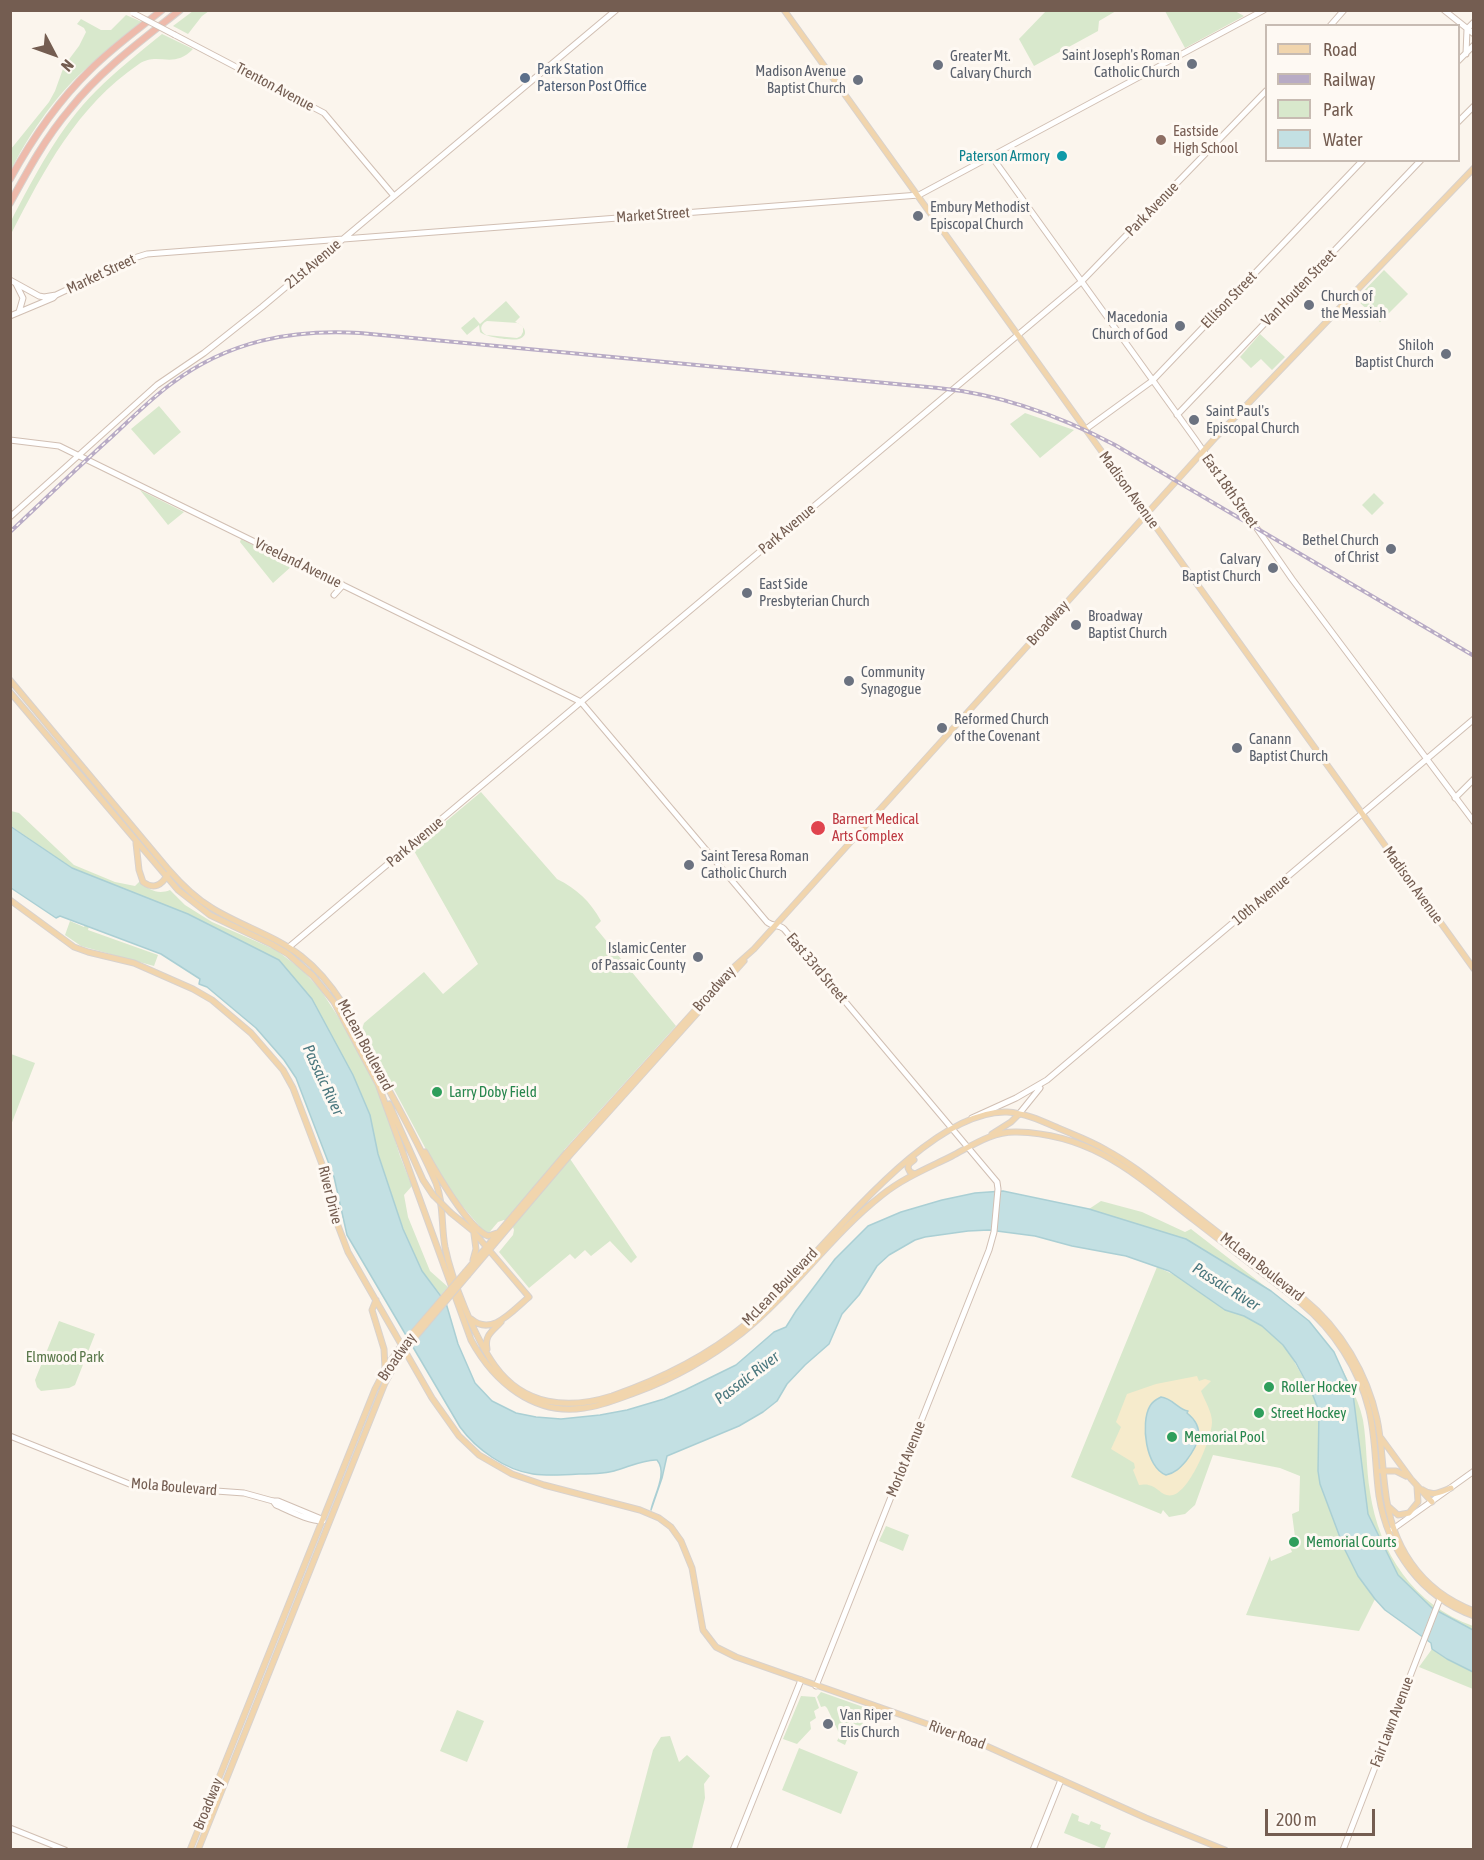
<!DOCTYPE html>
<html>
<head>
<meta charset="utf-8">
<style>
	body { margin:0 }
	#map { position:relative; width:1484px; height:1860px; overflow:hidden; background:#fbf5ed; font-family:"Asap Condensed",sans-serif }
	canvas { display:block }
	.frame { position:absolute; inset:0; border:12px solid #745d51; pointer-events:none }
	.legend { position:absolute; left:1265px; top:24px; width:195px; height:138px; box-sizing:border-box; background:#fef9f3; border:2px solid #c7bbb2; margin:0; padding:8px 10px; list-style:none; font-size:18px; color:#745d51 }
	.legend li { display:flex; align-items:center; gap:12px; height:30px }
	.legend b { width:30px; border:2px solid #c7bbb2 }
	.north { position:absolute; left:24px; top:24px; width:60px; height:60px; -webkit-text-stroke:4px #fef9f3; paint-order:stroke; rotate:131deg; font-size:16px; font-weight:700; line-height:24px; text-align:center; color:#745d51 }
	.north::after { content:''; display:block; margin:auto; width:21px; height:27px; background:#745d51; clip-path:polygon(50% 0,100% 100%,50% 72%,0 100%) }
	.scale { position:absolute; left:1265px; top:1809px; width:110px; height:27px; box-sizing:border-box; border:3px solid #745d51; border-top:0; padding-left:8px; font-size:18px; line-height:21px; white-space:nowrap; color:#745d51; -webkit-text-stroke:4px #fef9f3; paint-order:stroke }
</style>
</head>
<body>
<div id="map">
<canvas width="1484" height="1860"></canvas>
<div class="frame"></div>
<ul class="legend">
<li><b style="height:8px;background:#f1d5ad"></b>Road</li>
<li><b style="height:8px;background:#b8abc5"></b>Railway</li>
<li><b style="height:16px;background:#d8e8cc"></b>Park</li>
<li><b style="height:16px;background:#c3e0e3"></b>Water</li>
</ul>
<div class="north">N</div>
<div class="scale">200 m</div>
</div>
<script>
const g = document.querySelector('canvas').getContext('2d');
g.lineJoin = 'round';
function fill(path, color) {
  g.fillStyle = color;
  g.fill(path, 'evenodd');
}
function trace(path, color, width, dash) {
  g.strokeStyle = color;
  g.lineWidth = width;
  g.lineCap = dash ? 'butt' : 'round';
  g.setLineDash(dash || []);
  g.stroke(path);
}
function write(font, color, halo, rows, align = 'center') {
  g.font = font + ' "Asap Condensed",sans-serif';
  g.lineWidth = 6;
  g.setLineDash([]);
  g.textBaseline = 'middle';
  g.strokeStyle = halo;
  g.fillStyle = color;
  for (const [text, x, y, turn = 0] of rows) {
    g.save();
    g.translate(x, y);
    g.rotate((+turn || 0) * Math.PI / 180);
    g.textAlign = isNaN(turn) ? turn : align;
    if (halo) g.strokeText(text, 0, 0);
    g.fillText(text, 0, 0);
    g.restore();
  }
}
fill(new Path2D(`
	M193 11H209L202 16 188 34 173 26Z
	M1046 11 1047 10 1116 11 1099 21 1098 31 1034 66 1019 39Z
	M1165 11H1235L1244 16 1185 48Z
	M126 15 142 22C121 40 98 57 78 76 52 101 27 138 11 170V149L49 102 55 91 64 66 79 46 86 32 84 28 77 24 81 19 101 30H111Z
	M162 34 193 49C173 70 158 51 139 64 77 106 44 170 11 234V221C35 175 59 128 96 91 117 70 140 52 162 34Z
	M1384 270 1408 294 1380 322 1356 299Z
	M506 301 520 317 515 322C523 324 531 335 519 339 512 341 485 337 480 332L479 325 467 335 461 328 474 317 480 324ZM487 321 518 323 523 327V332L521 336 517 338 486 335C479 331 480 324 487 321Z
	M1260 334 1285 357 1272 370 1261 359 1251 368 1240 357Z
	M159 406 181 432 154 455 131 429Z
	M1025 413 1074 430 1040 458 1010 424Z
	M140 490 184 512 168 525Z
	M1374 493 1384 503 1372 515 1362 505Z
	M241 539 293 565 273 583 240 542Z
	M481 792 557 879C577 889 590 901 601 921L595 927 676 1026 564 1150 637 1257 631 1263 610 1241 591 1256 585 1250 575 1259 570 1254 529 1288 499 1252 513 1235 514 1230 512 1224 504 1220 498 1222 487 1235 458 1201 438 1172 362 1029 364 1023 424 972 443 994 478 964 413 849Z
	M11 811 19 813 74 865 115 882 135 886 140 881C149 890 158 895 170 890L185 905 212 922 276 950 301 969 320 989 352 1038 382 1098 400 1156 412 1186 404 1195 408 1217 430 1271 448 1287 441 1295 422 1271 403 1229 378 1154 370 1115 353 1075 188 914 72 868 11 826Z
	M70 921 84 927 85 925 89 926 88 930 158 955 154 966 81 946 65 935Z
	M11 1054 35 1063 11 1125 10 1054Z
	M1101 1201 1142 1212 1185 1232 1191 1229 1271 1291 1186 1239 1089 1209Z
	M1157 1267 1179 1277 1225 1310 1244 1316 1262 1326 1287 1349 1312 1393 1319 1411 1318 1471 1325 1498 1358 1576 1375 1599 1359 1631 1246 1615 1270 1556 1271 1561 1292 1552 1289 1545 1291 1539 1295 1537 1292 1514 1299 1511 1300 1476 1280 1468 1213 1455 1195 1505 1185 1514 1169 1517 1163 1510 1161 1514 1071 1477Z
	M59 1321 95 1334 75 1385 69 1388 41 1391 37 1387 35 1380Z
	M1334 1353C1344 1374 1358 1396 1363 1420 1367 1444 1366 1468 1370 1492 1379 1553 1414 1605 1473 1626V1630L1432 1608 1398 1575 1368 1514 1353 1395Z
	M886 1526 909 1535 903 1551 879 1541Z
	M1432 1649 1447 1659 1473 1672V1689L1419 1667Z
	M821 1692 869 1709 867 1714H863L860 1722 863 1723 861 1726 853 1724 845 1745 837 1741 840 1735 827 1708 825 1706 821 1707 817 1697Z
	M801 1696 815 1697 819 1708 814 1711 816 1718 810 1722 811 1729 797 1744 783 1739Z
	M457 1710 484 1721 467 1762 440 1751Z
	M670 1736 679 1762 687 1755 710 1776 704 1784 705 1798 692 1849H630L627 1848 653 1750 661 1737Z
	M799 1748 858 1772 841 1814 782 1790Z
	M1072 1813 1079 1816 1078 1821 1089 1825 1091 1821 1101 1825 1100 1829 1111 1833 1104 1849 1064 1833Z`), '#d8e8cc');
fill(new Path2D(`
	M1197 1376 1199 1381 1205 1379 1211 1381 1201 1391C1205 1401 1212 1412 1212 1422 1212 1438 1190 1491 1173 1495 1162 1498 1158 1486 1148 1485 1147 1484 1140 1485 1139 1485L1133 1470 1135 1468 1134 1463 1111 1449 1121 1427 1116 1422 1127 1394 1156 1384Z`), '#f6ebcc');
const water = new Path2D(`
	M10 826 72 868 188 914 279 960 312 999 353 1075 370 1115 378 1154 403 1229 422 1271 446 1303 458 1344 475 1383 492 1401 516 1413 536 1417 561 1419 600 1415 627 1410 664 1399 685 1390 736 1365 774 1332 786 1327 796 1311 835 1259 868 1226 901 1212 942 1200 975 1193 1003 1191 1089 1209 1186 1239 1271 1291 1309 1321 1334 1352 1353 1394 1368 1514 1398 1575 1432 1608 1473 1630V1672L1447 1659 1432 1649 1431 1643 1385 1610 1375 1599 1358 1576 1344 1548 1320 1484 1318 1471 1319 1411 1312 1393 1296 1363 1283 1345 1262 1326 1244 1316 1225 1310 1169 1271 1126 1256 1072 1246 1035 1236 989 1230 968 1231 925 1237 915 1240 889 1255 877 1266 859 1295 842 1314 829 1344 805 1365 787 1384 777 1401 763 1412 739 1426 667 1456 662 1478 651 1510C654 1495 668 1473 657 1460 645 1459 628 1467 617 1470 606 1474 591 1474 579 1474 564 1475 548 1476 533 1474 505 1470 476 1449 460 1427L347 1235 334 1177 296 1078 284 1060 256 1028 207 987 199 984 200 979 161 954 60 916 56 918 11 888Z
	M1161 1397C1172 1398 1179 1410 1188 1411L1187 1413C1206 1428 1199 1444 1186 1461 1180 1468 1175 1473 1166 1475 1146 1468 1140 1423 1150 1406 1152 1402 1157 1399 1161 1397Z`);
fill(water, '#c3e0e3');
trace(water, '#aacfd4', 1.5);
const secondary = new Path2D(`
	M1444 10 1474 34
	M1330 26 1344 10
	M175 35 324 113 394 196
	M1466 54 1467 29 1474 22
	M1458 61 1474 45
	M1458 122 1474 106
	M992 157 1195 439 1292 579 1474 822
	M10 280 39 296 44 297 56 295
	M16 284 23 298 19 312
	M10 316 53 298 56 295 134 258 147 254 919 195 1264 10
	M1177 415 1421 160
	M1086 429 1152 381 1363 160
	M10 440 59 446 581 702 767 922C773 927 779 924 784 929L997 1182 998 1189 994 1232 989 1250 816 1686
	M10 517 157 385 204 353 262 307 616 10
	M334 595 343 585
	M1455 798 1474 779
	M289 947 1081 282 1266 91
	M1019 1114 1040 1088
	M972 1118 1016 1098 1047 1080 1474 719
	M10 1436 132 1485 244 1493 273 1501H278L319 1518 322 1521
	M273 1501 276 1505C290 1511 308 1521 323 1521
	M1393 1529 1474 1471
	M10 1828 65 1850
	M733 1850 801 1680
	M1033 1850 1061 1780
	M1343 1850 1441 1596`);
const primary = new Path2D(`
	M784 10 1474 969
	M10 680 168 869C181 884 195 898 212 908 241 926 274 935 301 956 341 987 361 1037 384 1081 402 1114 421 1148 436 1183 444 1204 441 1225 445 1247 452 1281 475 1338 495 1366 524 1406 568 1410 612 1396 661 1379 706 1357 746 1324 810 1270 921 1109 1007 1112 1025 1113 1042 1121 1058 1128 1074 1135 1091 1141 1106 1150 1134 1165 1158 1186 1183 1205 1223 1237 1264 1268 1304 1299 1341 1329 1367 1374 1377 1419 1382 1442 1382 1465 1385 1488 1391 1545 1419 1590 1474 1611
	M10 692 178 890 210 915 271 944 288 954 313 976 334 1002 378 1084 471 1340C494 1382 534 1416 584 1408 602 1406 620 1398 637 1392 675 1378 710 1358 742 1333 793 1292 830 1236 882 1195 903 1178 928 1168 952 1156 973 1145 993 1131 1017 1132 1094 1134 1137 1176 1194 1220 1230 1248 1265 1275 1301 1303 1334 1330 1359 1369 1369 1410 1376 1438 1375 1468 1379 1496 1388 1551 1422 1597 1474 1616
	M136 843 139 870 143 882C154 890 162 885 168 874
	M10 900 74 947 88 952 134 963 193 989 212 1000 251 1033 283 1070 293 1088 328 1180 337 1223 348 1252 432 1398 459 1436 479 1455 512 1474 544 1485 640 1510 659 1518 671 1527 681 1541 692 1568 703 1630 716 1647 736 1657 973 1740 1146 1818 1225 1850
	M389 1104 423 1180 433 1195
	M992 1134 1011 1122 1019 1114
	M425 1152C436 1172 468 1228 488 1236L497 1233
	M914 1160 909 1164 908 1168 910 1172 915 1174
	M451 1213 472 1230 529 1297C512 1311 492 1337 471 1319
	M473 1260 476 1249 474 1234
	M466 1271 567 1152 735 966 754 949 1216 437 1474 168
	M468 1275 570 1155 744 961
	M376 1300 372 1310 384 1349 385 1368
	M487 1349C484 1335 493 1331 501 1322
	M1381 1438 1411 1479 1432 1502
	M1381 1471H1396L1406 1476
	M1423 1490C1433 1497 1440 1492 1451 1488
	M1388 1506 1398 1515 1409 1513 1418 1502 1417 1487
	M190 1850 375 1389 388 1364 399 1349
	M198 1850 385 1383 401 1354`);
const highway = new Path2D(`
	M10 179C32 139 57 102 90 70 112 48 137 30 162 10
	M10 203C28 170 46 137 70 109 101 70 141 41 180 10`);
trace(secondary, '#d1bfb3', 7);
trace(primary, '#d8d2ce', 7);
trace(highway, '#d8d2ce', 8);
trace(secondary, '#fff', 5);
trace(primary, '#f1d5ad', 5);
trace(highway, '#eebaab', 6);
const rail = new Path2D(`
	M10 532C42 502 74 471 107 441 128 422 148 401 171 384 228 341 291 329 360 333L938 388C1000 394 1060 416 1115 445L1474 656`);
trace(rail, '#b8abc5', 4);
trace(rail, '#fef9f3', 1.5, [4.5]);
const secondaryBridge = new Path2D(`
	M133 13 175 35`);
const primaryBridge = new Path2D(`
	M433 1195 451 1213
	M399 1349 466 1271
	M401 1354 468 1275`);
trace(secondaryBridge, '#d1bfb3', 7, []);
trace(primaryBridge, '#d8d2ce', 7, []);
trace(secondaryBridge, '#fff', 5);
trace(primaryBridge, '#f1d5ad', 5);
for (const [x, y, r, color] of [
	[1192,64,6,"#6b7280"],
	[938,65,6,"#6b7280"],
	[525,78,6,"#5c6f8a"],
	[858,80,6,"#6b7280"],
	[1161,140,6,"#8d6e63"],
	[1062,156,6,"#0f9aa8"],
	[918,216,6,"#6b7280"],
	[1309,305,6,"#6b7280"],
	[1180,326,6,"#6b7280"],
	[1446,354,6,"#6b7280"],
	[1194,420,6,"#6b7280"],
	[1391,549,6,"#6b7280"],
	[1273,568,6,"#6b7280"],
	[747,593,6,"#6b7280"],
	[1076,625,6,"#6b7280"],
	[849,681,6,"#6b7280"],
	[942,728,6,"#6b7280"],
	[1237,748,6,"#6b7280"],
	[818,828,8,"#e0444e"],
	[689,865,6,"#6b7280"],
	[698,957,6,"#6b7280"],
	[437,1092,6,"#2e9e5b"],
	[1269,1387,6,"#2e9e5b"],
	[1259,1413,6,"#2e9e5b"],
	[1172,1437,6,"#2e9e5b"],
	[1294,1542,6,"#2e9e5b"],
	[828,1724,6,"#6b7280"]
]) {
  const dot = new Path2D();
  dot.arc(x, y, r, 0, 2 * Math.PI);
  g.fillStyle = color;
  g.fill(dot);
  trace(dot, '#fef9f3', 2);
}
write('15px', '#5b616d', '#fef9f3', [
	["Saint Joseph's Roman",1180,55,"right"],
	["Catholic Church",1180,72,"right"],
	["Greater Mt.",950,56],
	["Calvary Church",950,73],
	["Madison Avenue",846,71,"right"],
	["Baptist Church",846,88,"right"],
	["Embury Methodist",930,207],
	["Episcopal Church",930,224],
	["Church of",1321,296],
	["the Messiah",1321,313],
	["Macedonia",1168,317,"right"],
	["Church of God",1168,334,"right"],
	["Shiloh",1434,345,"right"],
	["Baptist Church",1434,362,"right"],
	["Saint Paul's",1206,411],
	["Episcopal Church",1206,428],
	["Bethel Church",1379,540,"right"],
	["of Christ",1379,557,"right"],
	["Calvary",1261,559,"right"],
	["Baptist Church",1261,576,"right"],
	["East Side",759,584],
	["Presbyterian Church",759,601],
	["Broadway",1088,616],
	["Baptist Church",1088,633],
	["Community",861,672],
	["Synagogue",861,689],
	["Reformed Church",954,719],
	["of the Covenant",954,736],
	["Canann",1249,739],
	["Baptist Church",1249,756],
	["Saint Teresa Roman",701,856],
	["Catholic Church",701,873],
	["Islamic Center",686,948,"right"],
	["of Passaic County",686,965,"right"],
	["Van Riper",840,1715],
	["Elis Church",840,1732]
], 'left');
write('15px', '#4e5e75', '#fef9f3', [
	["Park Station",537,69],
	["Paterson Post Office",537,86]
], 'left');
write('15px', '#745d51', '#fef9f3', [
	["Trenton Avenue",275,87,28],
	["Park Avenue",1152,209,-46],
	["Market Street",653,215,-4],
	["21st Avenue",313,264,-40],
	["Market Street",101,274,-25],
	["Van Houten Street",1299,288,-46],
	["Ellison Street",1229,300,-46],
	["Madison Avenue",1129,490,54],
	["East 18th Street",1230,491,55],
	["Park Avenue",787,529,-40],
	["Vreeland Avenue",298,563,26],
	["Broadway",1048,623,-48],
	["Park Avenue",415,842,-40],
	["Madison Avenue",1413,885,54],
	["10th Avenue",1261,900,-40],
	["East 33rd Street",817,968,50],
	["Broadway",714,989,-48],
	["McLean Boulevard",365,1045,62],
	["River Drive",330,1195,76],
	["McLean Boulevard",1262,1267,38],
	["McLean Boulevard",780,1287,-46],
	["Broadway",397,1357,-55],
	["Morlot Avenue",906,1459,-68],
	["Mola Boulevard",174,1487,5],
	["Fair Lawn Avenue",1392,1722,-69],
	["River Road",957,1735,20],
	["Broadway",208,1804,-68]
]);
write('15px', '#785e54', '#fef9f3', [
	["Eastside",1173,131],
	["High School",1173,148]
], 'left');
write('15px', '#0d838f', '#fef9f3', [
	["Paterson Armory",1050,156]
], 'right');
write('15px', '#be3a42', '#fef9f3', [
	["Barnert Medical",832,819],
	["Arts Complex",832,836]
], 'left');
write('15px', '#27864d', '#fef9f3', [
	["Larry Doby Field",449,1092],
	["Roller Hockey",1281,1387],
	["Street Hockey",1271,1413],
	["Memorial Pool",1184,1437],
	["Memorial Courts",1306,1542]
], 'left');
write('15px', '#5a784b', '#fef9f3', [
	["Elmwood Park",65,1357]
]);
write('italic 16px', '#4a777e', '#fef9f3', [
	["Passaic River",323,1080,65],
	["Passaic River",1226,1287,32],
	["Passaic River",747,1378,-37]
]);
</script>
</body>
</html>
